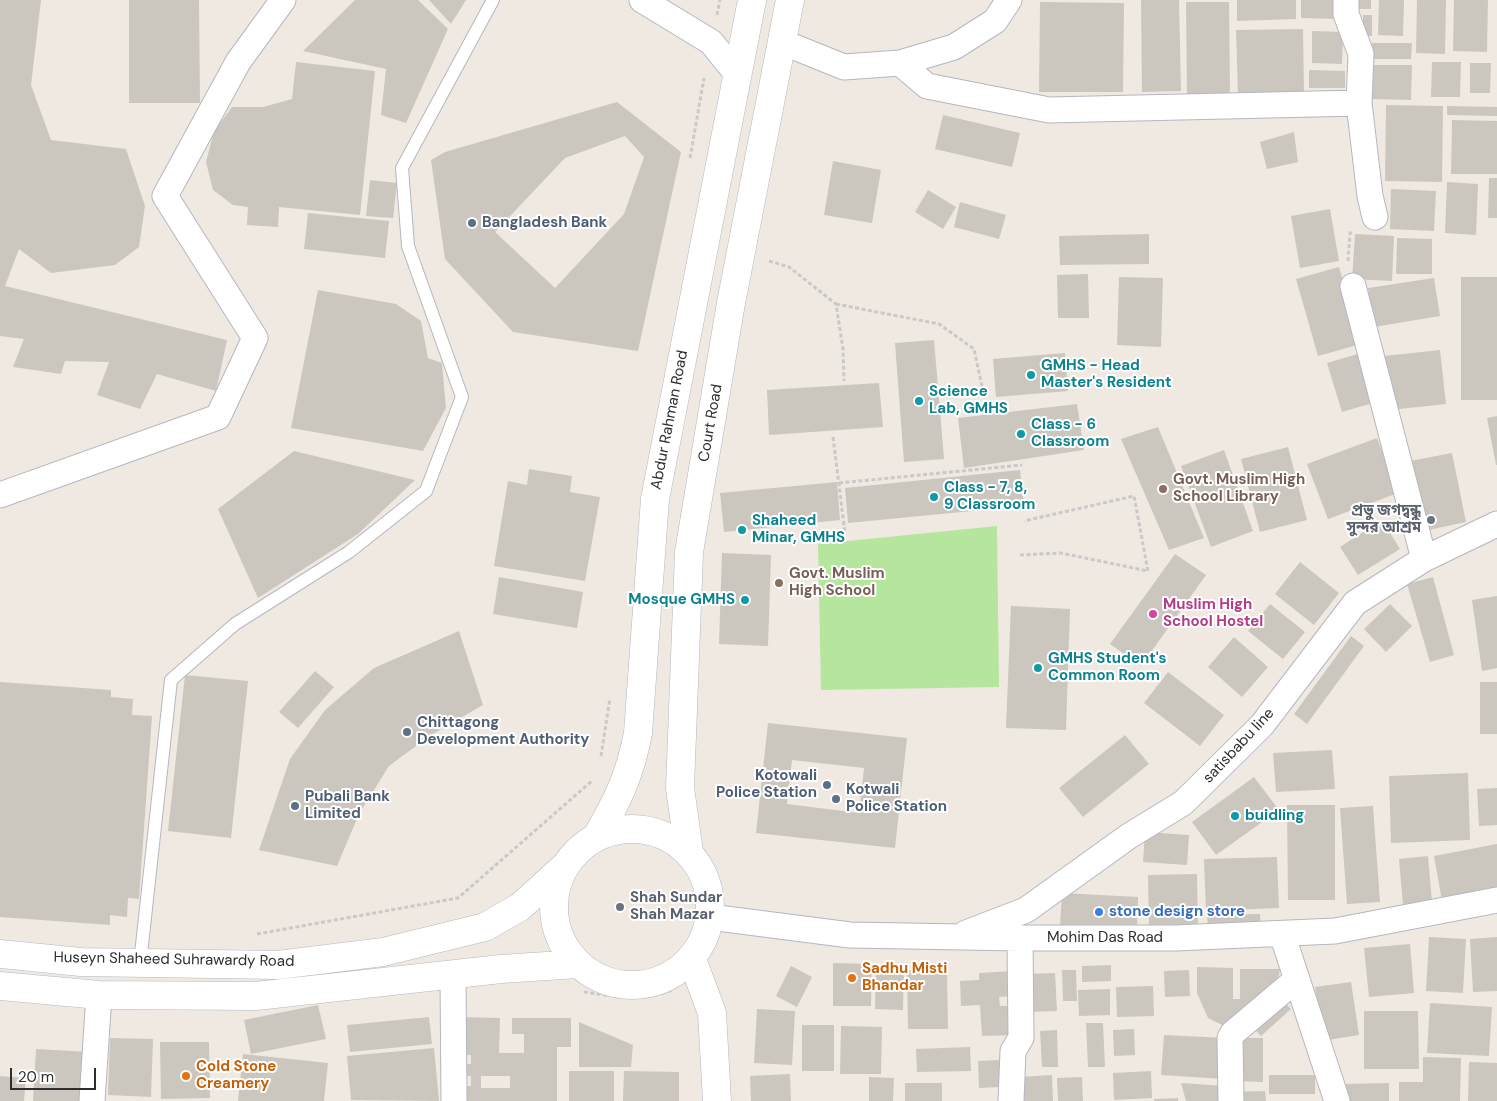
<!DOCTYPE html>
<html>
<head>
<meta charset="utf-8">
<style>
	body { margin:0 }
	#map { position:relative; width:1497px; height:1101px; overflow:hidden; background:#efe9e1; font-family:"DM Sans",sans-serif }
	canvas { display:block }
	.scale { position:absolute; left:10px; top:1068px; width:86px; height:22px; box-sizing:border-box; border:2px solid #2e2e2e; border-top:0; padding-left:6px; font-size:15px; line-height:18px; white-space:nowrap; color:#2e2e2e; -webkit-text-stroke:4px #fff; paint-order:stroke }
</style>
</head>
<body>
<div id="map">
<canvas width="1497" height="1101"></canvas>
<div class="scale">20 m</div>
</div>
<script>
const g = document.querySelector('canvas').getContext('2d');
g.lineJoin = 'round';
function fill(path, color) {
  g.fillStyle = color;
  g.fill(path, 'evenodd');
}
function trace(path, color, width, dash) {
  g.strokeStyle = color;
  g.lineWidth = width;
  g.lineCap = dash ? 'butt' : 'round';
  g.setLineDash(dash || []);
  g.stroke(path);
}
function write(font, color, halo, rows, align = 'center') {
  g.font = font + ' "DM Sans","Noto Sans Bengali",sans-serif';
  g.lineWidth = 4;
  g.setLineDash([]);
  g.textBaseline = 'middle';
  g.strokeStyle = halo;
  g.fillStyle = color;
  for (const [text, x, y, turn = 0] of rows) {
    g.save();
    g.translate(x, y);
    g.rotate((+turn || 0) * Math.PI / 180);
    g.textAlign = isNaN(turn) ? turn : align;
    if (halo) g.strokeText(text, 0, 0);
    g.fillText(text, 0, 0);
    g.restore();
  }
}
fill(new Path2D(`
	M997 526 999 687 821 690 818 544Z`), '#b6e59e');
fill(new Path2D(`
	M0 0H41L31 85 51 140 126 149 145 206 139 247 115 265 51 273 19 249 5 286 227 340 216 391 157 374 140 409 97 395 109 362 65 361 61 374 13 367 24 339 0 336Z
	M129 0H199L200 103H129Z
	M355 0H418L448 29 406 123 381 115 386 69 303 51Z
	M429 0H466L451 24Z
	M1141 0H1179L1181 91 1142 92Z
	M1237 0H1296V19L1237 21Z
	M1301 0H1340L1339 19 1301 18Z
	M1353 0H1371V9H1352Z
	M1379 0H1404L1403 36 1378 35Z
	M1417 0H1446L1445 54 1416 53Z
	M1454 0H1488L1487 52 1453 51Z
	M1040 2 1124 3 1123 92H1039Z
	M1186 2H1229L1230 94H1187Z
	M1363 15H1372V36H1363Z
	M1303 29 1304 93 1238 94 1236 30Z
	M1312 31 1343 32 1342 64 1312 63Z
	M1372 43H1412L1411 59H1372Z
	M296 62 375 71 360 215 279 207 278 227 247 225 248 207 233 205 213 190 206 162 214 131 232 107H263L292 99Z
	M1432 62H1461L1460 97H1431Z
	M1470 63H1491L1490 93H1470Z
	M1373 65H1412L1411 100 1372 99Z
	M1309 70 1345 71V88H1309Z
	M617 102 681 152 638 351 513 332 445 259 431 160 445 152ZM625 136 644 157 624 214 555 288 495 232 565 158Z
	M1386 105 1443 106 1442 182 1385 181Z
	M1447 106 1497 107V116L1447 115Z
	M943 115 1020 133 1012 167 935 149Z
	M1452 120 1497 121V174H1451Z
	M1294 132 1298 162 1267 169 1260 142Z
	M833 161 881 170 872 223 824 215Z
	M1489 178H1497V218H1488Z
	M370 180 397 183 393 218 366 216Z
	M1447 182 1478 184 1476 235 1445 233Z
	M1391 189 1436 191 1434 231 1390 229Z
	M928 190 956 207 943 229 915 212Z
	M960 202 1006 215 999 239 954 227Z
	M1330 209 1339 261 1300 268 1291 216Z
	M308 213 389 221 385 258 304 249Z
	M1149 234V264L1060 265 1059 236Z
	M1355 234 1394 236 1392 281 1352 279Z
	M1397 238 1432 239V274H1396Z
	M1339 267 1361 344 1318 356 1296 279Z
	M1088 274 1089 318H1058L1057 275Z
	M1119 277 1163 278 1161 347 1117 345Z
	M1461 277H1497V400H1461Z
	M1434 278 1440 316 1374 327 1368 288Z
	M318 290 396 304 421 321 428 358 442 363 446 408 423 451 291 428Z
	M934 340 944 459 904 462 895 343Z
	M1440 350 1446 404 1390 410 1384 356Z
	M1065 353 1068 391 996 397 993 359Z
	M1361 353 1376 402 1342 412 1327 363Z
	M879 383 883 427 769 435 767 390Z
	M1077 404 1084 450 964 468 958 418Z
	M1497 416V465H1496L1487 418Z
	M1158 427 1204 538 1169 550 1121 439Z
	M1377 438 1398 493 1328 519 1307 464Z
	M1288 447 1307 520 1260 532 1241 459Z
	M1224 450 1253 531 1211 547 1181 466Z
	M294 451 415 480 358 534 258 598 218 509Z
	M1452 453 1466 522 1424 531 1410 461Z
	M529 469 572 476 570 492 600 497 585 581 494 566 508 481 527 485Z
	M1020 470 1024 506 848 523 845 488Z
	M837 482 840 520 724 532 720 493Z
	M1382 520 1400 549 1358 575 1340 547Z
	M722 553 771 555 768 646 719 644Z
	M1175 554 1206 575 1141 666 1110 644Z
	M1300 562 1339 593 1314 625 1275 594Z
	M499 577 583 592 577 628 493 614Z
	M1433 577 1454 655 1430 662 1407 584Z
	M1497 596V668L1482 671 1472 600Z
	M1270 604 1305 632 1283 659 1248 631Z
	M1390 604 1412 626 1386 652 1364 629Z
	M1011 606 1070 609 1066 730 1006 728Z
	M459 631 483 705 431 735 389 766 359 814 337 866 259 850 290 759 325 710 374 668Z
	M1351 636 1364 646 1307 724 1294 714Z
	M1234 637 1268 667 1242 697 1208 667Z
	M315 671 334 687 298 728 279 712Z
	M1168 672 1224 715 1200 746 1144 703Z
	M185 675 248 681 231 838 168 831Z
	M0 682 111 690V697L133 699 132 715 152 716 139 899 128 898 127 917 110 915V925L0 917Z
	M1480 682H1497V734H1480Z
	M768 723 907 738 895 848 756 833ZM792 760 864 768 859 813 787 804Z
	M1125 735 1149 764 1083 817 1059 788Z
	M1332 750 1335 789 1276 792 1273 753Z
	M1468 773 1470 840 1391 843 1389 776Z
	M1254 777 1279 810 1216 855 1192 822Z
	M1497 788V825L1479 826 1477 789Z
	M1287 805H1335V900H1288Z
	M1373 806 1380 902 1347 904 1340 808Z
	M1145 832 1189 835 1187 865 1143 862Z
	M1497 844V891L1442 901 1434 856Z
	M1428 856 1432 902 1403 905 1399 859Z
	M1277 857 1279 908 1206 911 1204 859Z
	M1197 874 1198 931 1149 932 1148 875Z
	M1062 893 1138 897 1137 930 1060 926Z
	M1260 914 1261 930 1208 931 1207 915Z
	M1429 937 1466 939 1463 993 1426 991Z
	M1497 937V991L1473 992 1470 939Z
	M1410 944 1414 993 1369 997 1364 948Z
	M833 963 872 964 871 1006H833Z
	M876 965 904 966 903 1010 875 1009Z
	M1111 965V981L1082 982V966Z
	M791 966 812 977 797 1007 776 996Z
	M1197 967 1233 968V999H1240V969H1280L1276 991 1230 1029 1208 1018 1197 993Z
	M907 970H947L948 1029H908Z
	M1062 970H1076L1077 1001H1063Z
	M1189 970 1190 996 1165 997 1164 971Z
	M1014 971 1015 996 999 997 1000 1006H1015L1016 1035 982 1036 980 1005 961 1006 960 981 979 980V973Z
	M1055 973 1057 1011 1026 1012 1024 974Z
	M1351 982 1359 1035 1322 1041 1315 987Z
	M1153 986 1154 1016 1117 1017 1116 987Z
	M1110 989V1015L1079 1016 1078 990Z
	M1280 998 1291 1009 1261 1036 1251 1025Z
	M1430 1003 1492 1007 1489 1056 1427 1053Z
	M318 1005 326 1039 251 1054 244 1020Z
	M757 1009 795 1011 792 1065 754 1063Z
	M1364 1011H1418L1419 1069H1364Z
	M429 1017 432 1044 350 1052 347 1025Z
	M459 1017 500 1018 499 1053H524V1034H512V1018H571V1047H557V1101H459V1086H471V1076H459V1064H471V1055H459ZM481 1076H510V1088H481Z
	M579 1022 633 1045 631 1067H579Z
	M1086 1023H1103L1105 1067H1088Z
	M802 1025H834V1071H802Z
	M841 1026 882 1027 881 1074H840Z
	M1134 1029 1135 1055 1114 1056 1113 1030Z
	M1057 1030 1058 1067H1042L1040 1031Z
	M1164 1035 1227 1038 1224 1079 1161 1075Z
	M110 1038 153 1039 151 1097 108 1095Z
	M1236 1038H1263V1082L1235 1081Z
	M160 1042H209L210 1098 161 1099Z
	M970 1047 971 1071 917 1072 916 1049Z
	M434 1048 439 1101 351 1100 347 1056Z
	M36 1049 90 1052 87 1101H33Z
	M243 1054 328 1063 324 1101H238Z
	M1423 1057 1461 1058 1460 1101H1399V1082H1423Z
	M999 1060 1000 1087 979 1088 978 1061Z
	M1469 1062 1497 1063V1101H1468Z
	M569 1071H614V1101H569Z
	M624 1071 679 1072V1101H623Z
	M1151 1071 1152 1098 1114 1100 1113 1073Z
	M790 1074 791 1101H751L750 1076Z
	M1052 1075 1053 1101H1018L1017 1077Z
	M1269 1075H1315V1094H1269Z
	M0 1076 26 1078 24 1101H0Z
	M869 1077 894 1078 893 1101H869Z
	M1082 1077 1083 1101H1058L1057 1078Z
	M905 1083H942V1101H905Z
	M1181 1083 1226 1086 1227 1101H1186Z
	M1389 1083V1101H1344V1084Z
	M1265 1091 1266 1101H1233L1232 1092Z
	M1178 1098V1101H1154V1099Z`), '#cbc7bf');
const service = new Path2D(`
	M140 963 171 680 235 624 349 552 426 491 462 397 408 246 402 168 493 0`);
const minor = new Path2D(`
	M642 0 711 42 737 74
	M782 42 844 67 900 63 954 47 995 21 1009 0
	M900 63 927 86 1049 110 1359 103 1361 54 1346 14V0
	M1359 103 1370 196 1375 217
	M1353 286 1424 559
	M0 495 218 417 255 338 165 196 238 62 283 0
	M710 917 850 935 1020 938H1176L1335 931 1497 900
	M966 933 1026 910 1129 836 1183 803 1262 725 1355 603 1424 559 1497 524
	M1282 934 1337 1101
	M453 976 454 1101
	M92 1101 99 995
	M1011 1101 1013 1051 1021 1038 1020 938
	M1231 1101 1230 1038 1233 1033 1297 979`);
const tertiary = new Path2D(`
	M692 959 712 1013 717 1101`);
const secondary = new Path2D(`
	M554 907a78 78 0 1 1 156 0a78 78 0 1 1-156 0Z
	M597 836C618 800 630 775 638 733L655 499 752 0
	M689 852 680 788 689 552 731 303 790 0
	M0 954 81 962 278 965 383 952 485 927 520 907 564 867
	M0 986 99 995 256 996 501 969 578 964`);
trace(service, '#b4b7c1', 14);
trace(minor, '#b4b7c1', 27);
trace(tertiary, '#b4b7c1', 29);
trace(secondary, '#b4b7c1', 29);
trace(new Path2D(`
	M717 15 720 0
	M690 158 704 78
	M769 261 789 267 836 304 843 349 844 381
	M1348 261 1350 233 1353 231
	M836 304 939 324 974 349 983 391
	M833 437 845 533
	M839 483 1022 465
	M1020 555 1061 553 1148 571 1134 496 1024 521
	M601 756 610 698
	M714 867 721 892
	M257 934 458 898 593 780
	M584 992C612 996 648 1002 674 989`), '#c9c9c9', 3, [4, 2.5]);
trace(service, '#fff', 12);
trace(minor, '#fff', 25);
trace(tertiary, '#fff', 28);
trace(secondary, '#fff', 28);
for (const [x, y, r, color] of [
	[472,223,5,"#5c6f8a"],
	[1031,375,5,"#0f9aa8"],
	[919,401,5,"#0f9aa8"],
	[1021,434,5,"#0f9aa8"],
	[1163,489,5,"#8d6e63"],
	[934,497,5,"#0f9aa8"],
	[1431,520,5,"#6b7280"],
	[742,530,5,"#0f9aa8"],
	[779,583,5,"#8d6e63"],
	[745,600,5,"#0f9aa8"],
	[1153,614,5,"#d1479c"],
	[1038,668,5,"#0f9aa8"],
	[407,732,5,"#5c6f8a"],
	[827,785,5,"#5c6f8a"],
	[836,799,5,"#5c6f8a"],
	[295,806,5,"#5c6f8a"],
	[1235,816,5,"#0f9aa8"],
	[620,907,5,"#6b7280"],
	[1099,912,5,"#3f7fe0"],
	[852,978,5,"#e8710a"],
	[186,1076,5,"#e8710a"]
]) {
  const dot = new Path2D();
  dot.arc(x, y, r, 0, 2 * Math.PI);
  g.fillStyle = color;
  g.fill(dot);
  trace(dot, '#fff', 2);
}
write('bold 15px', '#4e5e75', '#fff', [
	["Bangladesh Bank",482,223],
	["Chittagong",417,723],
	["Development Authority",417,740],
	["Kotowali",817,776,"right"],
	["Police Station",817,793,"right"],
	["Kotwali",846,790],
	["Police Station",846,807],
	["Pubali Bank",305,797],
	["Limited",305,814]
], 'left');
write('bold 15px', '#0d838f', '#fff', [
	["GMHS - Head",1041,366],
	["Master's Resident",1041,383],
	["Science",929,392],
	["Lab, GMHS",929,409],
	["Class - 6",1031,425],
	["Classroom",1031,442],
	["Class - 7, 8,",944,488],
	["9 Classroom",944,505],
	["Shaheed",752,521],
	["Minar, GMHS",752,538],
	["Mosque GMHS",735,600,"right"],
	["GMHS Student's",1048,659],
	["Common Room",1048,676],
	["buidling",1245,816]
], 'left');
write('15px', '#2e2e2e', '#fff', [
	["Abdur Rahman Road",670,420,-79],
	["Court Road",711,423,-80],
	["satisbabu line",1239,746,-47],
	["Mohim Das Road",1105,938],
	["Huseyn Shaheed Suhrawardy Road",174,960,1]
]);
write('bold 15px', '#785e54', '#fff', [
	["Govt. Muslim High",1173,480],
	["School Library",1173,497],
	["Govt. Muslim",789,574],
	["High School",789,591]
], 'left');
write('bold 15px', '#5b616d', '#fff', [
	["প্রভু জগদ্বন্ধু",1421,511],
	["সুন্দর আশ্রম",1421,528],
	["Shah Sundar",630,898,"left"],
	["Shah Mazar",630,915,"left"]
], 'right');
write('bold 15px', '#b23c85', '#fff', [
	["Muslim High",1163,605],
	["School Hostel",1163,622]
], 'left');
write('bold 15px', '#366cbe', '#fff', [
	["stone design store",1109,912]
], 'left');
write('bold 15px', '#c56008', '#fff', [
	["Sadhu Misti",862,969],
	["Bhandar",862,986],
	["Cold Stone",196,1067],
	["Creamery",196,1084]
], 'left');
</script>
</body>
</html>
